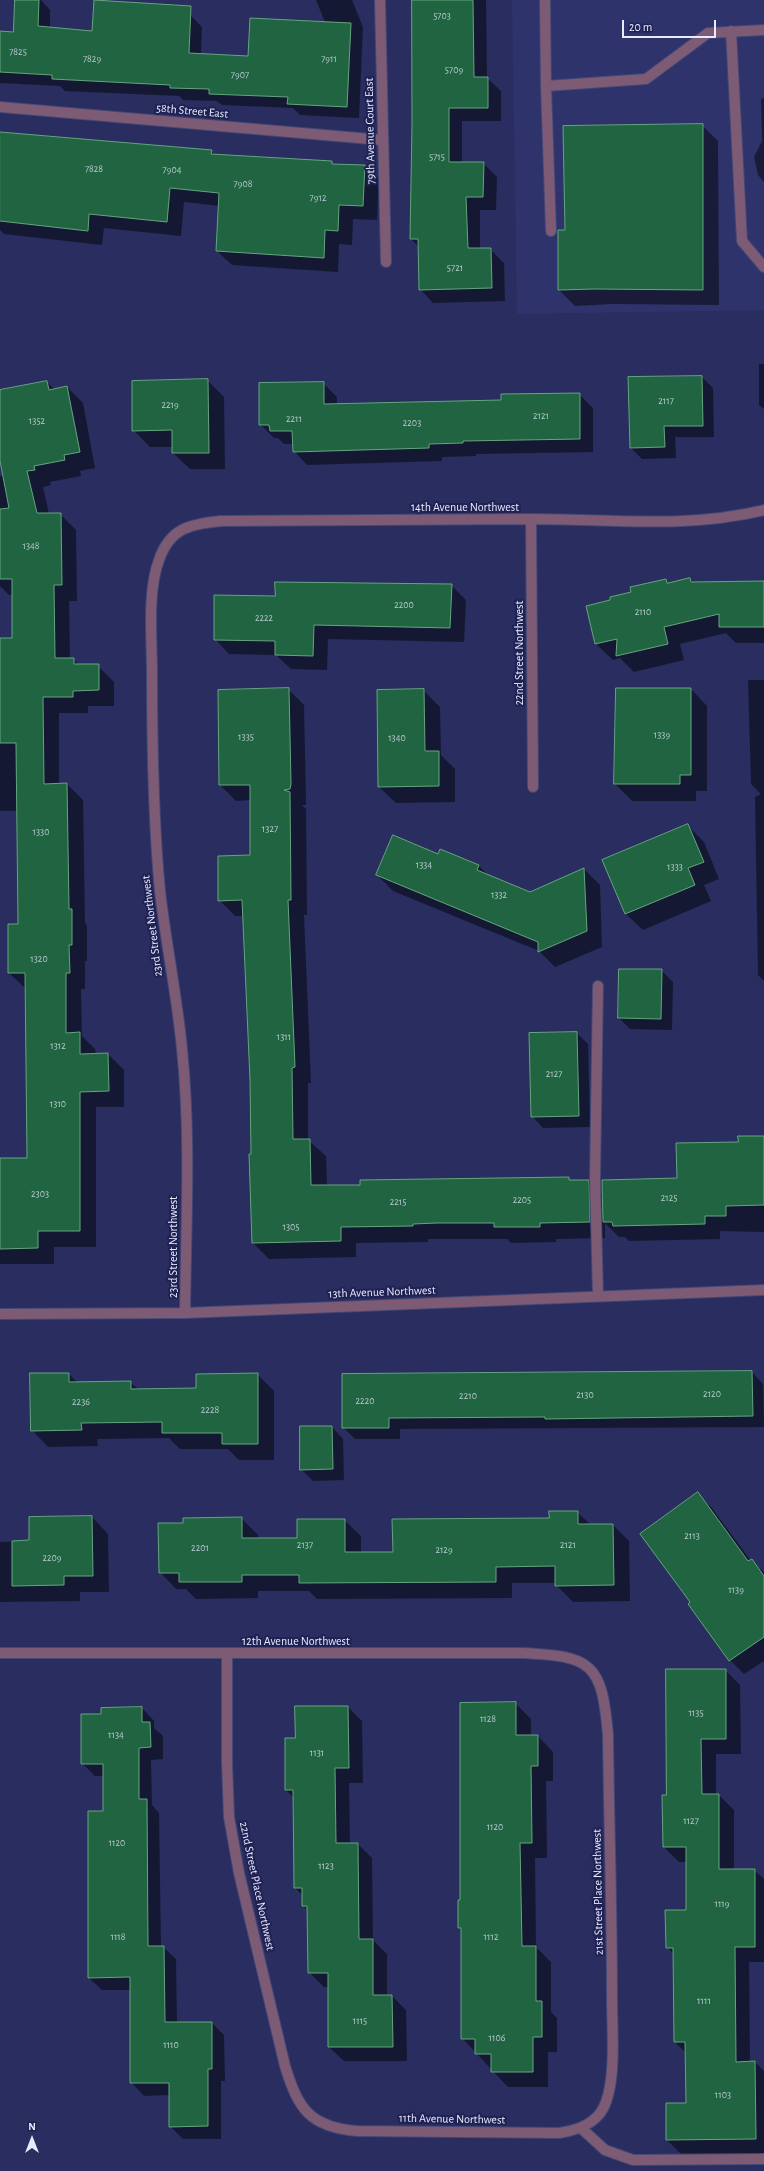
<!DOCTYPE html>
<html>
<head>
<meta charset="utf-8">
<style>
	body { margin:0 }
	#map { position:relative; width:764px; height:2171px; overflow:hidden; background:#292d5f; font-family:"Alegreya Sans",sans-serif }
	canvas { display:block }
	.north { position:absolute; left:12px; top:2119px; width:40px; height:40px; -webkit-text-stroke:3px #202253; paint-order:stroke; rotate:0deg; font-size:11px; font-weight:700; line-height:16px; text-align:center; color:#e8ebff }
	.north::after { content:''; display:block; margin:auto; width:14px; height:18px; background:#e8ebff; clip-path:polygon(50% 0,100% 100%,50% 72%,0 100%) }
	.scale { position:absolute; left:622px; top:20px; width:94px; height:18px; box-sizing:border-box; border:2px solid #e8ebff; border-top:0; padding-left:5px; font-size:12px; line-height:14px; white-space:nowrap; color:#e8ebff; -webkit-text-stroke:3px #202253; paint-order:stroke }
</style>
</head>
<body>
<div id="map">
<canvas width="764" height="2171"></canvas>
<div class="north">N</div>
<div class="scale">20 m</div>
</div>
<script>
const g = document.querySelector('canvas').getContext('2d');
g.lineJoin = 'round';
function fill(path, color) {
  g.fillStyle = color;
  g.fill(path, 'evenodd');
}
function trace(path, color, width, dash) {
  g.strokeStyle = color;
  g.lineWidth = width;
  g.lineCap = dash ? 'butt' : 'round';
  g.setLineDash(dash || []);
  g.stroke(path);
}
function write(font, color, halo, rows, align = 'center') {
  g.font = font + ' "Alegreya Sans",sans-serif';
  g.lineWidth = 4;
  g.setLineDash([]);
  g.textBaseline = 'middle';
  g.strokeStyle = halo;
  g.fillStyle = color;
  for (const [text, x, y, turn = 0] of rows) {
    g.save();
    g.translate(x, y);
    g.rotate((+turn || 0) * Math.PI / 180);
    g.textAlign = isNaN(turn) ? turn : align;
    if (halo) g.strokeText(text, 0, 0);
    g.fillText(text, 0, 0);
    g.restore();
  }
}
fill(new Path2D(`
	M512 0H764V310L517 314Z`), '#2f336c');
fill(new Path2D(`
	M16 0H41L50 10V28L92 32 190 15 202 27 201 54 249 57 325 22 316 0H352L363 27 359 118 300 115 293 108 222 105 217 101 183 100 179 96 65 91 60 86 0 83V32L14 33Z
	M412 0H486L487 78 501 91V121H462V163H483L497 177 496 210H480V249H490L504 263 505 301 433 303 420 289 419 247 411 239 413 125Z
	M764 98V182L758 175 754 157 762 141 761 99Z
	M702 125 718 141 719 305 612 304 575 306 559 290V231H566Z
	M0 133 211 151 215 155 331 162 334 165 365 166 379 180 377 220 353 219 352 245 339 244 338 272 232 265 217 251 220 206 184 202 181 236 104 228 102 245 4 234 0 230Z
	M759 364H764V409L759 405Z
	M702 377 713 388 714 437H675L676 458 642 459 631 448Z
	M207 380 224 397 225 469H190L173 453V447H150L133 430Z
	M47 382 55 390 67 387 83 403 95 468 80 471 81 476 50 482 51 485 43 487 49 514H60L76 530 77 601H69L70 659H73L80 666H98L114 682V706H88V713H59V785L67 784 83 800 85 923 87 926V961H85V989H81L82 1036 95 1049 96 1055 108 1054 124 1070V1107H96V1247H54V1264H0V1159H28L26 989 9 973 19 925 18 811H0V639H13V595H9L0 586V476H4L0 455V391Z
	M323 383 337 397V405L502 401 579 394 593 408V452L476 454V456L442 457V461L307 465 294 451 293 444H284L278 438H274L260 424Z
	M689 579 693 582H764V643H736L726 633 680 644 684 660 634 672 620 658 613 660 596 644 612 601 665 580 669 584Z
	M451 585 466 600 464 642 328 639 327 670 291 669 276 655 229 654 215 639Z
	M748 680H764V981L758 975 755 797 761 794 751 784Z
	M288 689 304 705 306 801V805H302L306 809 307 915H304L311 1083H308V1140L326 1156 327 1186 568 1178 571 1181H588L603 1196 678 1179 739 1143 764 1137V1232L720 1231V1239L629 1241 625 1237H619L605 1223V1238L556 1239V1242L511 1243 507 1239H428V1242L356 1243V1257L269 1259 253 1243 251 1080 244 916H235L219 900 251 856V800L236 801 220 785Z
	M617 689H691L707 706V791H696V801H632L615 784Z
	M423 690 440 707 441 755 455 769V802L396 803 379 787Z
	M687 825 704 842 719 879 704 885 711 901 643 930 626 914 604 861Z
	M440 850 479 866 488 875 530 893 584 869 600 885 602 947 555 967 539 951 393 891 377 875 439 855Z
	M661 970 673 982 672 1030 630 1029 619 1018Z
	M577 1033 588 1044 590 1127 543 1128 532 1116Z
	M752 1372 763 1384 764 1427 400 1429V1439H355L343 1427V1375Z
	M31 1374H69L78 1383 130 1382 138 1389H197L257 1374 274 1391V1460H239L228 1449H180L169 1438 97 1439 98 1446 48 1447 32 1430Z
	M332 1427 343 1439 344 1480 313 1481 301 1469Z
	M697 1494 712 1508 751 1561 764 1572V1661L744 1674 730 1660 690 1604 692 1603Z
	M577 1512 591 1525H613L629 1541 630 1601 573 1602 556 1585V1583H512V1598L317 1599 309 1591H258V1598L196 1599 186 1589H176L160 1572 184 1524 241 1518 258 1535V1539H298L344 1520 361 1536V1553H394Z
	M92 1517 108 1534 109 1592H80V1601L0 1602V1542L30 1541Z
	M725 1670 740 1685 741 1754H716V1795H719L734 1810V1870H754L764 1879V1962H749L750 2062H755L764 2071V2154L682 2155 667 2140V2104H687L686 2053 675 2042 674 1954 667 1947 687 1911V1862H679L664 1847 667 1796Z
	M515 1703 531 1719V1736H538L553 1752V1781H546L547 1858H535L536 1947 551 1962V2012L557 2018V2052H548V2087H508L462 2038V1931L459 1928 461 1901Z
	M348 1707 362 1721 363 1783H349L350 1844H358L372 1858 373 1940 387 1954V1996H392L406 2010 407 2061H344L329 2047V1987H324L309 1972 308 1911 303 1905V1896L295 1888 294 1798 286 1790 296 1739Z
	M142 1708 154 1721V1728L163 1736V1759L151 1760 152 1805 159 1813 161 1947H163L176 1959 177 2023H212L224 2035 225 2081H221V2139H183L170 2126V2095L144 2096 132 2083 131 1990H102L89 1978 104 1812V1776H95L82 1763 102 1715Z`), '#0007');
const building = new Path2D(`
	M15 0H39L38 26 92 31 94 0 191 6 189 53 248 56 250 18 351 23 347 107 287 104 288 97 209 94V89L170 88V85L52 79V75L0 72V31L13 32Z
	M412 0H473L474 77H488V108H449V162H484L483 197H466L468 248H491L492 288 419 290 418 239H410L412 125Z
	M703 124V290L595 289 558 290V230H565L563 126Z
	M0 132 212 150 211 154 332 161V164L365 165 363 206 339 205 338 231 325 230 324 258 216 251 219 193 170 188 167 222 89 214 88 231 0 221Z
	M702 376 703 426H664L665 447 630 448 628 377Z
	M208 379 209 453H172V430L132 431V381Z
	M47 381 49 390 67 386 80 452 64 455 65 460 34 466 35 470 27 471 37 513H61L62 585H54L55 658H74V664H99V690L73 691V697H43L44 784 67 783 69 909H72V945H69L70 973H66V1033L80 1032V1054L108 1053 109 1091 80 1092V1231H38V1248L0 1249V1158H27L25 973H8V924H18L16 743H0V638H12V579H0V509L9 508 0 461V390Z
	M324 382V404L501 400V394L580 393V439L463 441V443L429 444V448L293 452 292 431H270L269 425H259V383Z
	M690 578 691 582 764 581V627H719V614L664 627 668 644 616 656 617 639 595 644 586 606 610 600V597L631 592 630 587 666 579 667 583Z
	M275 582 452 584 450 628 314 625 313 656 275 655V641L214 640V595L275 596Z
	M289 688 291 784 290 789 284 790 290 792 291 900H288L295 1067 292 1068 293 1139H310L311 1185H360V1180L569 1177V1180H589L590 1222 540 1223V1227H494V1223H437L413 1224V1226L341 1227V1241L252 1243 249 1154H251L250 1080 242 900 218 901V856L250 855V785H219L218 690Z
	M616 688H691V775H680V784H614Z
	M424 689 425 751H439V786L378 787 377 690Z
	M688 824 704 862 688 868 695 885 625 914 602 860Z
	M393 835 438 854 440 849 479 865 477 870 530 892 584 868 587 931 538 952V942L376 875Z
	M619 969H662L661 1019 618 1018Z
	M577 1032 579 1116 531 1117 529 1033Z
	M738 1136H764V1205L726 1206V1216H705V1224L613 1226 612 1222H603L602 1180 677 1178 676 1143 738 1142Z
	M752 1371 753 1416 545 1419V1417L389 1418V1428H342V1374Z
	M30 1373H69V1382L131 1381V1389L196 1388V1374L258 1373V1444H222V1433H162V1422L81 1423 82 1430 31 1431Z
	M300 1426H332L333 1469 300 1470Z
	M698 1492 748 1561 752 1559 764 1576V1637L729 1661 688 1604 690 1602 640 1534Z
	M549 1511H578V1524H613L614 1585 555 1586V1566L496 1567V1582L299 1583V1575H242V1582H179V1573H159L158 1523H183V1518L242 1517V1538H297V1519H345V1552H393L392 1519 549 1518Z
	M92 1516 93 1576H64V1585L12 1586V1541L29 1540V1517Z
	M666 1669H726V1739H701L702 1794H719V1869H755V1947H735L736 2062 755 2061 756 2139 666 2140V2103H686L685 2042H674L673 1948H666L665 1910H686V1847H663L662 1795H666Z
	M516 1702V1735H538V1766H531L532 1843H520L522 1946H536V2001H542V2037H533V2072H491V2054H475V2039H461V1928H458V1900H460V1703Z
	M295 1706H348L349 1768H335L336 1843H358L359 1939H373V1995H392L393 2047H328V1973H308L307 1906H302V1888H294L293 1790H285V1738H295Z
	M142 1707V1722H150L151 1747 139 1748V1799H147L148 1946H164L165 2022H212V2069H208V2126L169 2127V2083H130V1977L88 1978V1811H103V1764H81V1714H101V1708Z`);
fill(building, '#216441');
trace(building, '#64a57f', 1);
const lane = new Path2D(`
	M545 0 546 86
	M731 31 742 241 764 267
	M551 231 546 86 646 79 708 33 764 30
	M598 986 595 1178 598 1296
	M581 2128 605 2150 633 2160 764 2159`);
const street = new Path2D(`
	M380 0 386 262
	M0 107 382 140
	M531 519 533 787
	M185 1313C186 1225 191 1136 182 1049 177 996 166 944 160 891 153 818 152 746 152 673 152 639 147 592 159 560 170 528 190 524 221 521 324 521 426 519 529 519 610 519 685 529 764 510
	M0 1314 185 1313 764 1290
	M0 1653H521C592 1656 602 1663 608 1735 609 1823 612 1911 612 1999 612 2028 616 2075 606 2102 599 2123 579 2130 559 2133L357 2131C309 2127 298 2108 285 2066L239 1873 229 1817 227 1763V1654`);
trace(lane, '#444875', 12);
trace(street, '#444875', 12);
trace(lane, '#7d5b74', 10);
trace(street, '#7d5b74', 10);
write('10px', '#b6c9d0', null, [
	["5703",442,16],
	["7825",18,52],
	["7829",92,59],
	["7911",329,59],
	["5709",454,70],
	["7907",240,75],
	["5715",437,157],
	["7828",94,169],
	["7904",172,170],
	["7908",243,184],
	["7912",318,198],
	["5721",455,268],
	["2117",666,401],
	["2219",170,405],
	["2121",541,416],
	["2211",294,419],
	["1352",37,421],
	["2203",412,423],
	["1348",31,546],
	["2200",404,605],
	["2110",643,612],
	["2222",264,618],
	["1339",662,735],
	["1335",246,737],
	["1340",397,738],
	["1327",270,829],
	["1330",41,832],
	["1334",424,865],
	["1333",675,867],
	["1332",499,895],
	["1320",39,959],
	["1311",284,1037],
	["1312",58,1046],
	["2127",554,1074],
	["1310",58,1104],
	["2303",40,1194],
	["2125",669,1198],
	["2205",522,1200],
	["2215",398,1202],
	["1305",291,1227],
	["2120",712,1394],
	["2130",585,1395],
	["2210",468,1396],
	["2220",365,1401],
	["2236",81,1402],
	["2228",210,1410],
	["2113",692,1536],
	["2137",305,1545],
	["2121",568,1545],
	["2201",200,1548],
	["2129",444,1550],
	["2209",52,1558],
	["1139",736,1590],
	["1135",696,1713],
	["1128",488,1719],
	["1134",116,1735],
	["1131",317,1753],
	["1127",691,1821],
	["1120",495,1827],
	["1120",117,1843],
	["1123",326,1866],
	["1119",722,1904],
	["1118",118,1937],
	["1112",491,1937],
	["1111",704,2001],
	["1115",360,2021],
	["1106",497,2038],
	["1110",171,2045],
	["1103",723,2095]
]);
write('12px', '#e8ebff', '#202253', [
	["58th Street East",192,111,5],
	["79th Avenue Court East",370,131,-91],
	["14th Avenue Northwest",465,507],
	["22nd Street Northwest",519,653,-90],
	["23rd Street Northwest",152,926,-97],
	["23rd Street Northwest",173,1247,-90],
	["13th Avenue Northwest",382,1292,-2],
	["12th Avenue Northwest",296,1641],
	["22nd Street Place Northwest",257,1886,78],
	["21st Street Place Northwest",598,1892,-91],
	["11th Avenue Northwest",452,2119,1]
]);
</script>
</body>
</html>
